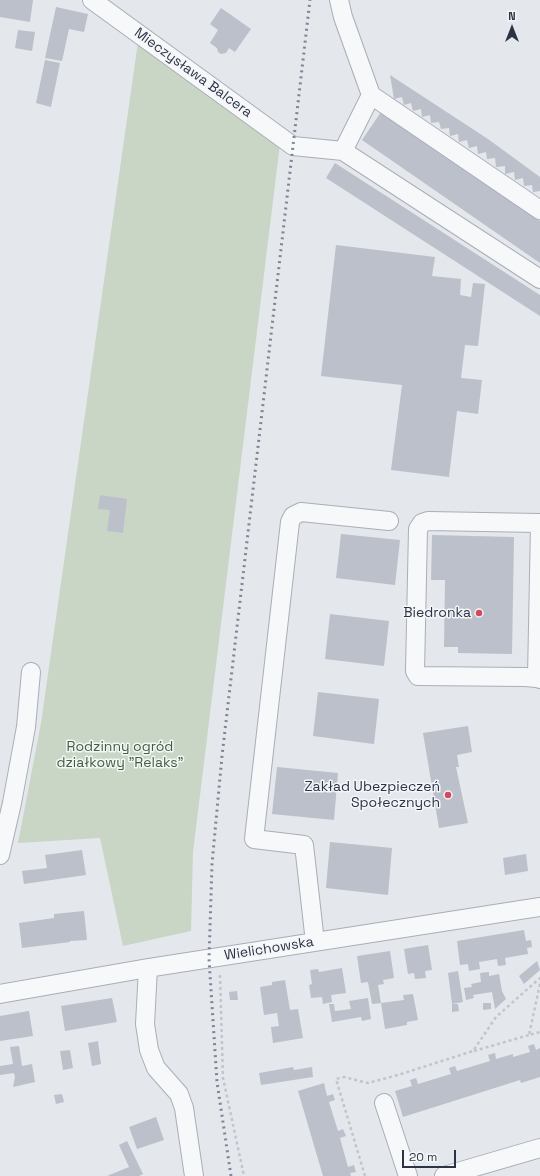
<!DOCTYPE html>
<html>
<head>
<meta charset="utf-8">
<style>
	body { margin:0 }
	#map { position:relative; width:540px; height:1176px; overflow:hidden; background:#e4e7ec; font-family:"Space Grotesk",sans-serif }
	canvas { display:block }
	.north { position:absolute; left:492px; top:8px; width:40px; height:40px; -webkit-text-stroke:3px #f4f6f9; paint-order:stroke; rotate:0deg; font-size:11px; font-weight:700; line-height:16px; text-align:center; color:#2b3445 }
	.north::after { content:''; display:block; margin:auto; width:14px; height:18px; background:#2b3445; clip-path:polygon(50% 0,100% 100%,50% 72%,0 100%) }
	.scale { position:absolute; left:402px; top:1150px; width:54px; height:18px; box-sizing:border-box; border:2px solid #2b3445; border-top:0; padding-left:5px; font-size:12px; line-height:14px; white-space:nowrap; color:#2b3445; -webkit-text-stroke:3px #f4f6f9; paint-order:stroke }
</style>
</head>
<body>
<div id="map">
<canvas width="540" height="1176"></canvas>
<div class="north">N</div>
<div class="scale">20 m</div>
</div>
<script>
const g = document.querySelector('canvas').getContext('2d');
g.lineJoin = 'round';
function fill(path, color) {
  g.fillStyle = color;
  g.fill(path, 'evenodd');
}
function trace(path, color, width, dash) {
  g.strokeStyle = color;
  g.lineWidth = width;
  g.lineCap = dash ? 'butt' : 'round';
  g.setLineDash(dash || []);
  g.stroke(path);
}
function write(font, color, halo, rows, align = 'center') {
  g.font = font + ' "Space Grotesk",sans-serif';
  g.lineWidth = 3;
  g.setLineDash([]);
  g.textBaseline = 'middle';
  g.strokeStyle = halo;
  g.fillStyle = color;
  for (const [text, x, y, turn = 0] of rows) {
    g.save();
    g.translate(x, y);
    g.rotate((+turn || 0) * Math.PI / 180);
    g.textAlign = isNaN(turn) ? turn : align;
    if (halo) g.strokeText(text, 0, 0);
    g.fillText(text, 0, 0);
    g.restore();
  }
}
fill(new Path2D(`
	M138 42 280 144 193 852 191 931 123 946 100 838 18 843 41 723Z`), '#c9d6c5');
fill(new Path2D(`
	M0 0H33L30 22 0 17Z
	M56 7 88 14 84 32 69 29 62 61 45 58Z
	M221 8 251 29 235 52 229 48 226 53 221 54 218 52 217 48 210 43 218 30 210 24Z
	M18 30 35 32 32 51 15 48Z
	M45 60 60 63 51 107 36 103Z
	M390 75 488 139 540 177V191L533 192 532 185 524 186 523 178 515 180 514 172 505 174V166L496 167 495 158 487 159 486 152 478 154 477 146 469 148 467 140 459 142 458 134 450 136 449 128 441 129 439 122 431 123 430 115 422 117 421 109 413 111 411 103 404 105 402 97 394 99Z
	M381 112 540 221V263L362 140Z
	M335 163 540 295V316L326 178Z
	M336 245 435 257 432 276 461 279 460 295 471 297 473 283 485 284 478 346 465 345 461 378 482 380 478 414 457 411 449 477 391 470 402 385 321 376Z
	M100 495 127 499 123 533 107 531 110 510 98 509Z
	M341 534 400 540 395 585 336 578Z
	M432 535 514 537 512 654 458 653V647H444L445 580H431Z
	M330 614 389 621 384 666 325 659Z
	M318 692 379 699 374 744 313 736Z
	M468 726 472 752 457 755 459 767H456L468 823 439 828 423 733Z
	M277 767 338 773 334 820 272 814Z
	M330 842 392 848 388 895 326 888Z
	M82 850 86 875 24 884 22 871 47 868 45 855Z
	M526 854 528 871 505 875 503 858Z
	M84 911 87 940 70 941V942L22 948 19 923 54 918V914Z
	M524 930 526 941 531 940 532 947 527 948 528 954 505 958 506 965 498 966 497 959 479 962 480 969 469 971 468 964 460 965 457 941Z
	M428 945 432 970 425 971 426 978 415 979 414 973 408 974 404 949Z
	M390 951 394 978 383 980 384 984 378 985 381 1003 372 1004 368 982 361 983 357 956Z
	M537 961 540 970 524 984 519 976Z
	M342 968 346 993 331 995 332 1002 323 1004 322 997 311 998 309 985 312 984 310 970 318 969 319 972Z
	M458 971 463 1002 452 1004 448 973Z
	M489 972V976L499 974 502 991 506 999 495 1009 492 992 473 995 474 998 466 1000 464 988 472 987 471 984 481 982 480 973Z
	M285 980 290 1010 298 1009 303 1038 273 1043 271 1027 279 1026 277 1013 264 1015 260 987 272 985V982Z
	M237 991 238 1000H230L229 992Z
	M413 994 418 1020 407 1022V1025L385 1029 381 1003 404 1000 403 995Z
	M112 998 117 1022 65 1031 61 1006Z
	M368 998 371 1019 362 1021 361 1017 332 1022 329 1004H334L335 1011 351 1009 349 1001Z
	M483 1003H491V1009L483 1010Z
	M452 1004H458L459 1011 452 1012Z
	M29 1011 33 1036 0 1041V1016Z
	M98 1041 101 1064 92 1066 88 1043Z
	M534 1044 536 1050 540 1048V1077L521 1083 520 1080 403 1117 395 1091 412 1086 410 1080 416 1078 418 1084 451 1074 449 1068 455 1066 457 1071 490 1061 488 1055 495 1053 496 1059 513 1054V1057L530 1052 528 1046Z
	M19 1046 22 1066 32 1064 35 1082 13 1087 15 1077 14 1073 0 1075V1066L13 1064 10 1047Z
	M70 1050 73 1068 63 1070 60 1051Z
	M293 1067 294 1070 312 1067 313 1077 261 1085 259 1073Z
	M324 1083 327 1096 333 1094 335 1100 329 1102 338 1131 343 1129 346 1136 340 1138 348 1167 354 1165 356 1172 350 1173 351 1176H323L298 1091Z
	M62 1094 64 1102 56 1104 54 1095Z
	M156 1117 164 1140 137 1149 129 1127Z
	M127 1141 143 1174 139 1176H107L129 1167 119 1145Z`), '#bbc0ca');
const minor = new Path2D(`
	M92 0 293 146 343 151 371 95 343 17 339 0
	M371 95 540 210
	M343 151 540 279
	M540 523 537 678 540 679
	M537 678 525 677 418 676 415 671 418 529 422 523 428 521 539 523
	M0 855 12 803 26 727 31 672
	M315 942 304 845 254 839 290 522 293 516 301 512 389 521
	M148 968 145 1024 149 1050 156 1068 179 1094 184 1108 194 1176
	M0 994 148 968 540 907
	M384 1103 408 1176
	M444 1176 540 1148`);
trace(minor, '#a9aeb7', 20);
trace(new Path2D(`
	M220 975 223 1078 244 1176
	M540 984 529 1035 540 1032
	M474 1051 529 1035
	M365 1176 336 1079 344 1077 368 1083 398 1075 473 1051 496 1017 540 978`), '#c2c5cb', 2.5, [3, 3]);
trace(minor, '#f7f8fa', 18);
trace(new Path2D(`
	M231 1176 217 1082 209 959 212 864 222 756 310 0`), '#7d8696', 3, [2, 4]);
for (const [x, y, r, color] of [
	[479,613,4,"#d1495b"],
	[448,795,4,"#d1495b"]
]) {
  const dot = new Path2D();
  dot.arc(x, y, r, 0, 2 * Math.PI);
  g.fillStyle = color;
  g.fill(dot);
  trace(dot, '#f4f6f9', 1.5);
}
write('14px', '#2b3445', '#f4f6f9', [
	["Mieczysława Balcera",193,73,36],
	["Wielichowska",269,949,-9]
]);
write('14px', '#2b3445', '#f4f6f9', [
	["Biedronka",471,613],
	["Zakład Ubezpieczeń",440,787],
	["Społecznych",440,803]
], 'right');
write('14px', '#3f6138', '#f4f6f9', [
	["Rodzinny ogród",120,747],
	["działkowy \"Relaks\"",120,763]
]);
</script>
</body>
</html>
